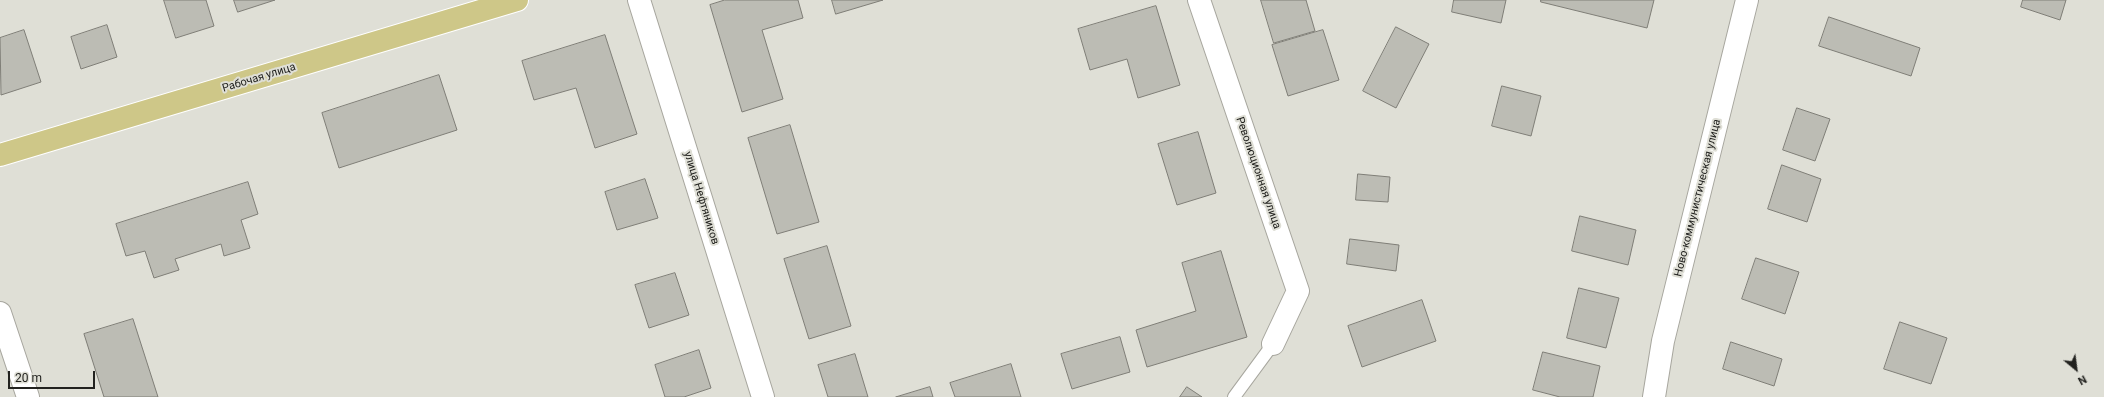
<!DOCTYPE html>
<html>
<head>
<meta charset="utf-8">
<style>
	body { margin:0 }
	#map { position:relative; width:2104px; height:397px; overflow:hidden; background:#dfdfd6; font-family:Roboto,sans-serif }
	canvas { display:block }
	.north { position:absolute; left:2056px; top:349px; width:40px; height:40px; -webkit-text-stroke:3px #dfdfd6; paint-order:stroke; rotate:151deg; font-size:11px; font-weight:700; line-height:16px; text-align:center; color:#22221f }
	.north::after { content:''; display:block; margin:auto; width:14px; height:18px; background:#22221f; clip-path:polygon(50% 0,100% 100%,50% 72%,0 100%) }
	.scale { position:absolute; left:8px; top:371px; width:87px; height:18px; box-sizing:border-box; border:2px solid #22221f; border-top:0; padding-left:5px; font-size:12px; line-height:14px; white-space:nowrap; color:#22221f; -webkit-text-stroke:3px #dfdfd6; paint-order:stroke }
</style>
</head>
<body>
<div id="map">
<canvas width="2104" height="397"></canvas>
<div class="north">N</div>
<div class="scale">20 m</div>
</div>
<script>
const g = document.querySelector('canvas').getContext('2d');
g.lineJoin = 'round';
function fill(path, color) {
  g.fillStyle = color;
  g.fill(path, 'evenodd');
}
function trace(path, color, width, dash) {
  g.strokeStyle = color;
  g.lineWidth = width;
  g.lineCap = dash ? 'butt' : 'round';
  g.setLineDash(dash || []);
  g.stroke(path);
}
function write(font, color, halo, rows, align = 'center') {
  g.font = font + ' Roboto,sans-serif';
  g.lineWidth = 4;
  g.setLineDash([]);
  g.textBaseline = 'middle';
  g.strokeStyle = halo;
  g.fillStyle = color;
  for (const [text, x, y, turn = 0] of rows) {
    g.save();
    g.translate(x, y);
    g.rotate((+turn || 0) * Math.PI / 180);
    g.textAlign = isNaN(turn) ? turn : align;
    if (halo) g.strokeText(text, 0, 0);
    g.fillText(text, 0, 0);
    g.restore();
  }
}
const building = new Path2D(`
	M164 0H206L214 26 176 38Z
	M234 0H275L238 12Z
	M725 0H798L803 18 762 30 783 99 742 112 710 5Z
	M832 0H883L836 14Z
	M1261 0H1306L1315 31 1274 43Z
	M1454 0H1506L1501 23 1452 12Z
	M1541 0H1654L1647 28 1541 2Z
	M2023 0H2066L2060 20 2021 7Z
	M1156 6 1180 85 1138 98 1127 59 1090 70 1078 29Z
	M1829 17 1920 48 1911 76 1819 46Z
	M107 25 117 57 81 69 71 37Z
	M1396 27 1429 44 1396 108 1363 91Z
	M24 30 41 82 1 95 0 38Z
	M1323 30 1339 80 1288 96 1272 45Z
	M605 35 637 134 595 148 576 88 534 100 522 61Z
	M439 75 457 130 339 168 322 113Z
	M1502 86 1541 96 1531 136 1492 126Z
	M1797 108 1830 119 1815 161 1783 150Z
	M790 125 819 222 777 234 748 138Z
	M1198 132 1216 193 1177 205 1158 144Z
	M1782 165 1821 179 1807 222 1768 209Z
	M1358 174 1390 177 1388 202 1356 200Z
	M645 179 658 218 617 230 605 192Z
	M248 182 258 214 241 220 250 248 224 256 221 244 175 259 179 270 154 278 145 251 126 256 116 224Z
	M1580 216 1636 230 1628 265 1572 251Z
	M1350 239 1399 245 1396 271 1347 264Z
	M827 246 851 326 809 339 784 259Z
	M1221 251 1247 337 1147 367 1136 330 1196 311 1182 263Z
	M1756 258 1799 272 1785 314 1742 299Z
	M675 273 689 315 649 328 635 285Z
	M1579 288 1619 298 1606 348 1567 338Z
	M1422 300 1436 341 1362 367 1348 326Z
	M133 319 158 397H104L84 334Z
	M1900 322 1947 338 1931 384 1884 369Z
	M1120 337 1130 372 1072 389 1061 354Z
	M1731 342 1782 359 1774 386 1723 369Z
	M699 350 711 388 684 397H665L655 365Z
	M1543 352 1600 366 1593 397H1560L1533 390Z
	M855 354 868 397H828L818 365Z
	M1011 364 1021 397H955L950 383Z
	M930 387 933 397H896Z
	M1187 387 1202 397H1180Z`);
fill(building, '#bcbcb4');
trace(building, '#7f7e77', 1);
const lane = new Path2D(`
	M1234 397 1273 344`);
const street = new Path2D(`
	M639 0 763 397
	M1199 0 1298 291 1273 344
	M1654 397 1663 341 1747 0`);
const secondary = new Path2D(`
	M0 313 28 397`);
const primary = new Path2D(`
	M0 155 517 0`);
trace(lane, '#a7a69e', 14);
trace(street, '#a7a69e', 24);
trace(secondary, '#a7a69e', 24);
trace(primary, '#fff', 24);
trace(lane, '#fff', 12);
trace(street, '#fff', 22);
trace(secondary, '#fff', 22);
trace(primary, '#cec788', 22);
write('11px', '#22221f', '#dfdfd6', [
	["Рабочая улица",259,78,-17],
	["Революционная улица",1258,173,71],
	["улица Нефтяников",701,198,73],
	["Ново-коммунистическая улица",1698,198,-76]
]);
</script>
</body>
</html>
